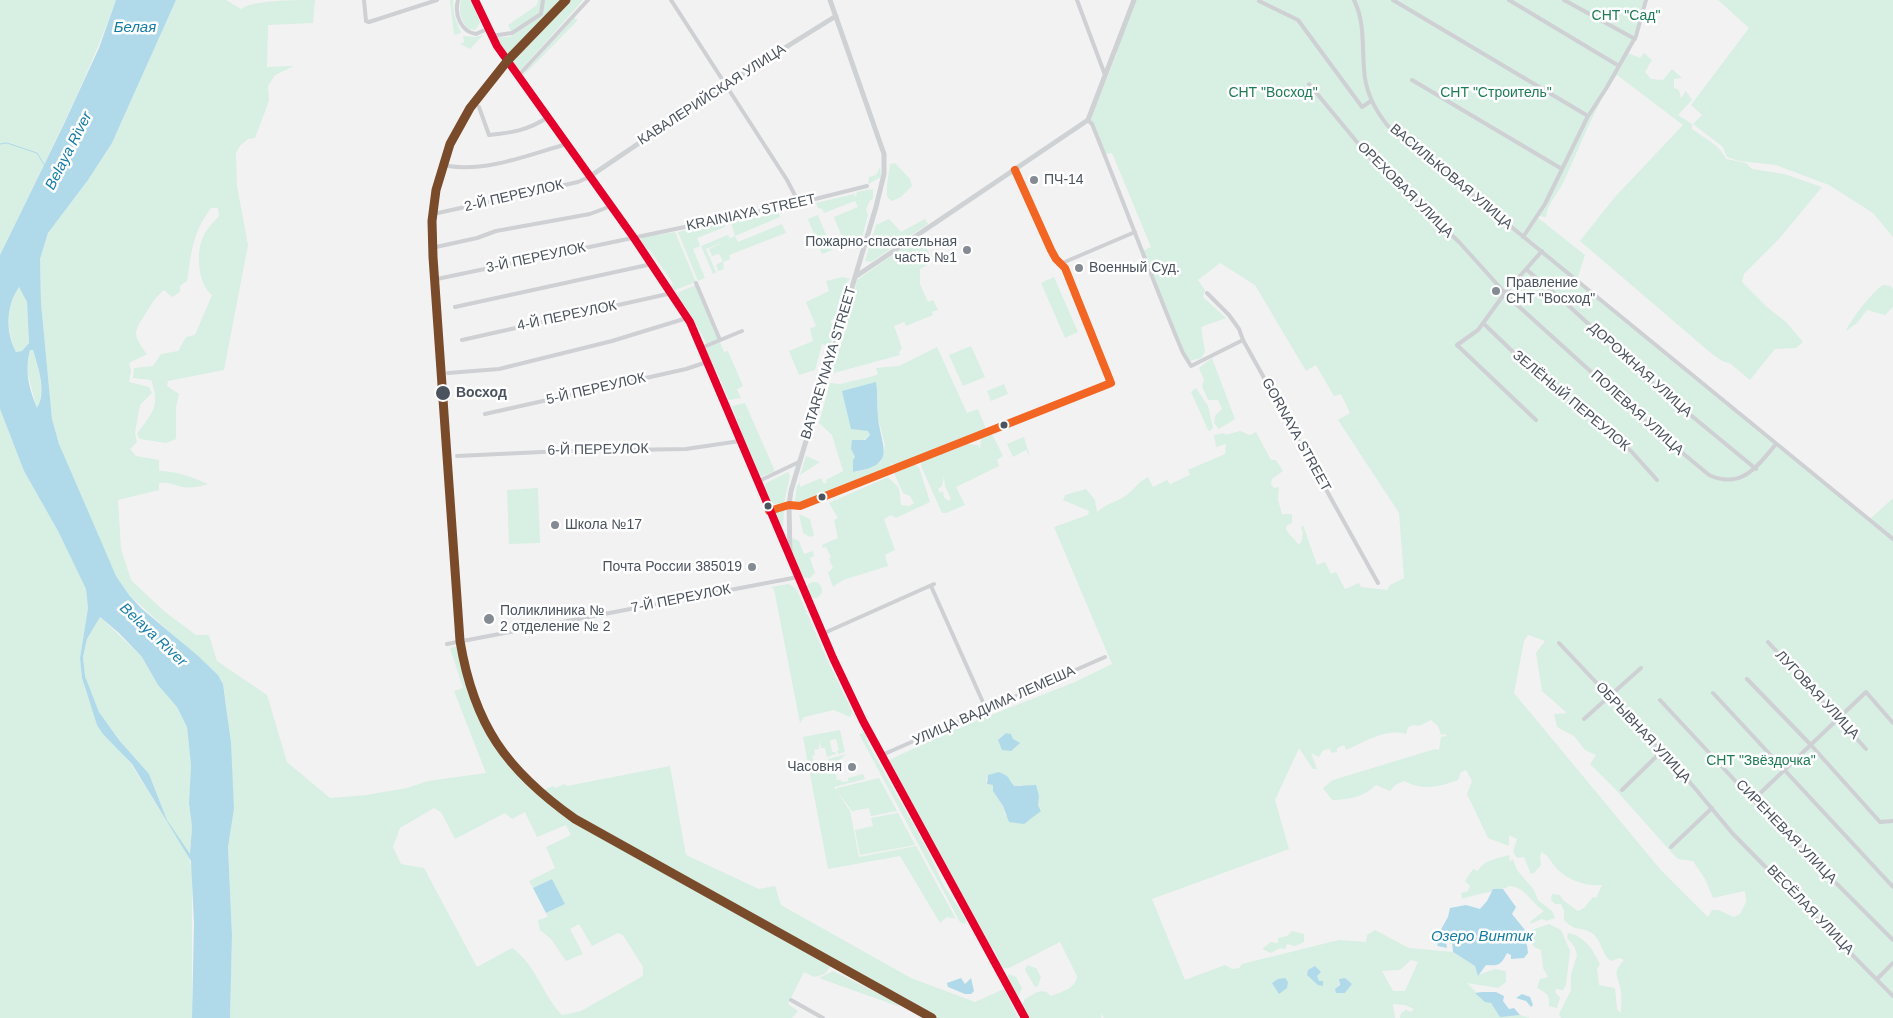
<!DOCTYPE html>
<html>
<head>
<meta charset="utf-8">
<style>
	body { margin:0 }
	canvas { display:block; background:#f2f2f2 }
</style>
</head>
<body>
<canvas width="1893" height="1018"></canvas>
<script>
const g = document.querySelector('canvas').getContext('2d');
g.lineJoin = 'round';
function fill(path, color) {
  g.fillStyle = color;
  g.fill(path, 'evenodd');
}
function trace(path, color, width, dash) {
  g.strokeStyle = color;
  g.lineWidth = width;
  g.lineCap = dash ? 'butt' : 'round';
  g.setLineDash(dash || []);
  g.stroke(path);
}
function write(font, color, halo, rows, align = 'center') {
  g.font = font + ' Helvetica,sans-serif';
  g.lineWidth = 5;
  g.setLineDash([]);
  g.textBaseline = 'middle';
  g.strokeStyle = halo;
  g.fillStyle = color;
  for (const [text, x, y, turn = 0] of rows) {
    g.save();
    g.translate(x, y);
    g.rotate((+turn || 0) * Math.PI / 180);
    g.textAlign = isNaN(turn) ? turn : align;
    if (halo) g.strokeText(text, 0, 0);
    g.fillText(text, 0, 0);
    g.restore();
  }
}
fill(new Path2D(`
	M0 0H116C84 88 40 171 0 255Z
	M176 0H226L241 9C252 0 297 0 315 0L313 23 268 25 267 67 294 66 275 75 268 86 269 101 255 138 248 139 240 146 236 153 237 186 248 245 224 370 168 381 167 386 179 394 176 407V439L166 443 140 439 137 434C152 413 161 406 151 380L133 378 134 368 153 366 161 354 178 351 186 337 195 335 212 295C198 284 195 252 204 235 207 228 214 222 219 216L218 208H211C192 234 192 250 187 281L180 286V292L172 297 164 290C157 296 154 300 149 308 136 330 129 331 147 354L129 363 131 371 129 382 149 387 152 393 140 405 135 433 137 442 130 449 136 456 159 460V471C176 471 192 477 208 484 198 487 189 489 179 486 171 484 167 482 159 483V490L118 500 121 549 131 580 165 612 196 635H209L217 661 267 695 287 762 330 798 366 795 407 788 428 781 486 773 454 691 463 688 450 648 458 646C468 698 489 746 528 785 542 799 559 808 574 820L840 969 830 967 825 974 814 977 804 972 788 1004 798 1011 792 1018H230L232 935 228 847 234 809 227 711 223 684 218 675 129 595 116 576 95 532 59 444 52 419 41 303 40 259 48 233 88 180 112 143ZM434 808 441 812 455 839 505 813 512 819 525 812 537 837 566 825 571 835 546 847 555 868 529 881 533 888 552 879 565 904 546 913 548 917 538 920 540 930 551 939 566 961 583 954 570 929 579 924 592 946 618 933 623 935 643 967V976L581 1011 562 1015C543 996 535 963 512 948L477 967 424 868 401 864 393 847 400 828Z
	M450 0H453L454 14 461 33 454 35Z
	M461 0H471L480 23 475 30 468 29C461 21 458 10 461 0Z
	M538 0H541V12L511 31 508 25 537 5Z
	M544 0H583L519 72 498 42 497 37H510L540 17Z
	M1134 0H1646L1628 53 1640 58 1644 53 1652 60 1645 72 1651 79 1663 80 1672 69 1682 78 1674 79V88L1679 90 1681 98 1686 91 1692 100 1678 115 1692 124V129C1705 139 1719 144 1726 159L1746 163 1752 169 1784 174 1822 187 1779 239 1744 274 1742 282 1768 308 1786 322 1803 342 1796 348 1775 349 1750 380 1731 364 1722 361 1712 354 1580 241 1614 198 1683 125 1617 75C1594 107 1580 147 1563 183 1557 194 1547 205 1546 217L1538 216 1587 118 1537 217 1585 255 1577 280 1870 519 1893 498V1018H1561L1559 1014 1571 990V975L1577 955 1574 946 1567 938 1568 933C1585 936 1593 950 1600 964L1597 969 1599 985 1615 988 1617 1009 1621 1013C1621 1007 1622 1000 1621 993 1620 977 1610 975 1624 960L1620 958 1611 961C1601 954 1601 937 1590 932 1578 926 1576 932 1564 920V911L1561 904H1555L1551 900 1552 894 1560 895 1564 901 1578 911 1584 908 1593 897 1596 898 1602 885C1587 887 1569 880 1558 870 1552 864 1550 857 1542 852L1540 856 1541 865 1534 873 1531 874 1524 857 1517 858 1513 852 1517 839 1509 835V846L1488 838 1467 794 1472 781 1466 770 1461 772 1458 780C1438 787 1424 791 1404 781L1395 785 1390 791 1376 785C1364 797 1348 800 1332 800L1323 788 1333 780 1435 749 1439 750 1441 737 1447 736 1445 734 1441 735 1438 726 1431 720 1419 726 1414 725 1408 727 1406 734C1385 728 1365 742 1346 750L1344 745 1337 748V752L1331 753 1330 749 1323 750 1319 757 1311 753 1317 769H1313L1299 748 1275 800 1289 849 1152 899 1185 980 1225 965 1232 969 1239 968 1242 964 1339 940 1366 942 1367 935 1375 930 1409 948 1453 952 1475 966 1478 975 1495 969 1506 971V982L1498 988 1467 983 1485 1001 1491 1003 1500 1016 1520 1015 1530 1018H1400L1401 1013 1406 1010 1411 1012 1414 1009 1405 1005 1393 1004 1395 1018H1104L1101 1014V1018H1027L1022 1007 1025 999C1034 994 1043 986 1051 996 1061 992 1076 989 1077 976L1060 942 1009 968H1001L995 950 990 948 889 760 958 728 1075 682 1112 664 1054 527 1088 515 1089 511 1063 500 1065 495 1086 489 1095 500 1097 512C1105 505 1113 503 1122 498 1132 493 1135 484 1148 477L1153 487 1167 480 1170 484 1190 475 1188 470 1225 454 1226 444 1216 447 1214 435 1224 433 1226 435 1240 431 1250 435 1256 432 1271 460H1276L1283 471 1272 479 1271 484 1274 488 1279 487 1278 500 1282 514H1292V523L1287 525 1286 530 1298 544 1301 543 1303 533 1301 528 1303 525 1317 565 1325 562 1331 574 1336 572 1345 589 1359 583 1361 587 1387 590 1390 585 1404 578 1399 513 1338 420 1350 413 1341 394 1334 396 1316 365 1306 371 1255 285 1220 263 1198 280 1205 290 1203 297 1226 318 1201 327 1205 352 1201 358 1190 361 1186 355 1142 251 1151 247 1112 153 1106 154 1091 119 1117 53 1115 50ZM1528 635 1545 641 1536 653 1542 691 1567 713 1554 714 1557 727 1574 736 1585 750 1596 755 1590 764 1616 790 1671 852 1678 859 1693 861 1705 879 1713 898 1745 891 1746 902 1740 914 1734 917 1718 910H1712L1708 917 1660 869 1514 693 1524 641ZM1006 733 1011 734 1013 739 1011 750 998 740ZM991 774 1010 780 1014 786 1022 785 1041 809 1030 820 1005 815C1005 803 993 797 993 785L987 784 986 779ZM1411 960 1418 962 1405 991H1393L1382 971 1400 970ZM1339 980 1352 984 1345 993H1338Z
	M1718 0H1893V237L1873 213 1829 185 1776 165 1739 161 1727 157 1723 147 1693 124 1702 115 1691 105 1749 28Z
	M574 18 578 20 522 77 523 74Z
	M483 35 470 49 460 44 464 42 463 36 475 37Z
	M895 163 910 179 912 186 901 197 892 201 888 198C885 193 889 172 890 164Z
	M880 167 881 177 868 184 869 177 876 175Z
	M873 189V199L870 200 866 210 868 215 859 249 838 245 844 242 834 217 858 207 855 201 824 213 822 209 818 208 816 203 854 194 856 197 857 192Z
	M779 213 780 217 735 236 738 242 782 224 786 233 729 255 730 259 723 262 724 269 718 271 716 265 723 261 719 254 712 256 709 249 735 236 731 223Z
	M818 215 832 250 822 254 808 219Z
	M889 219 901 232 925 219 928 224 871 262 865 261 876 225Z
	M723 222 725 227 697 238 700 246 693 249 705 278 698 281 678 232Z
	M675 232 696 282 675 290 671 287 673 283 649 249 644 250 639 241 643 237Z
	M728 235 730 239 706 249 716 272 713 274 701 246Z
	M917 238H922L932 260 931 263 920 269V284L928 302 933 300 938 310 932 312 933 315 906 326 904 322 894 326 902 348 899 352 900 355 834 373V366L847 326V320L857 280Z
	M843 277 850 279 846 285 840 315 830 321 831 323H837L830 347 822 344 815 370 799 375 789 351 813 341 810 329 816 326 806 302 829 291 826 281Z
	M1054 277 1078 332 1065 338 1041 283Z
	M696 285 718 340 707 344 685 305H683L677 297 679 292Z
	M1883 285 1891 286 1893 289V307L1885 315 1867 310 1857 323 1846 331C1850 320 1874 290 1883 285Z
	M19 287 27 302 29 343 22 351 16 352C6 330 6 308 19 287Z
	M720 342 724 352 728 351 743 386 737 389 741 398 729 400 716 370 711 367 704 352 706 348Z
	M971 346 985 377 963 386 949 355Z
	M937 347 967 413 978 409 986 429 895 466 892 463 891 467 799 503 795 501 797 486 800 483V487L821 478 824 484 827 482 826 480 843 471 832 435 819 423 830 383 840 384 874 376 878 374 876 368 899 366ZM878 394V418L885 445 881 462 862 471 853 472 855 457 851 449 870 435 868 431Z
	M30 350H33C38 367 46 391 37 409L26 367Z
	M1212 358 1235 419 1219 429 1214 423 1215 416 1222 409 1218 400H1208L1202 386 1204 380 1199 368Z
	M1004 384 1008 394 991 401 987 391Z
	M1196 388 1208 406 1213 428 1210 431 1208 430 1191 392Z
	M745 403 775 471 760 477 752 467 754 463 749 452 746 451 740 437 742 433 732 406Z
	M0 409 24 471 58 531 86 589 88 608 80 658 82 678 88 698 122 753 131 764 188 855 192 868V1018H0Z
	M992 434 1003 456 997 460 999 466 956 487 965 505 946 513H942L921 466 922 462 967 444 978 445 980 449 981 439ZM944 476 945 486 951 499 948 501 944 497 943 491 940 493 938 489 942 486Z
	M1024 437 1030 457 1026 450 1013 457 1007 444Z
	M806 456 820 462 800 475Z
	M915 465 919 467 930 502 896 518 891 515 884 519 895 550 885 555 888 566 843 580 833 587 828 573 833 568 829 559 831 557 826 547 823 548 822 545 838 538 834 520 838 518 829 503 888 477 899 488 901 505 909 506 914 503 910 496 903 493 894 473Z
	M788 472 790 476 784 503 772 504 763 488 766 483Z
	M538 488 540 543 509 544 507 490Z
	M778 510H784L783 528 776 514Z
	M799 514 810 519 814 536 810 537 803 533Z
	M793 538 799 541 804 554 813 551 814 556 810 558 815 573 810 578 801 577C797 566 788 548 793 538Z
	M806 590a8 8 0 1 1 16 0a8 8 0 1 1-16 0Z
	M789 584 797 590 826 657 850 707 852 712 850 717 834 710 804 717 800 723 774 589 771 587Z
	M100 617 142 657 158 685 177 707 187 727 191 765 189 803 192 827 190 855 167 820 149 774 119 740 99 712 85 676 83 657 87 639Z
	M840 730 845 752 838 754 837 751 839 750 836 739 830 740 832 752H835L836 754 827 757 825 748H821L819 740V749L814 750 815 755 812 756 815 767 818 766 820 770 830 768 828 759 847 754 833 765 837 780H841L842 782 848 781V778L863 774 865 779 834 787 850 811 859 857 916 846 956 919 947 917 940 923 900 856 828 869 803 737Z
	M865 732 867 742 929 853 943 884 966 920 965 924 960 922 859 734Z
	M670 766 686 855 759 889 775 886 781 905 911 978 975 1002 1004 989 1018 1018H937L579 818 542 790 554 786 556 788 564 784 567 786Z
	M879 778 897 811 871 816 869 808 852 811 836 790 837 788Z
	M898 813 915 845 860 855 855 830 873 826 871 818Z
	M1510 855 1509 862 1513 859 1517 870 1534 890 1538 900 1552 911 1555 918 1546 921 1542 919 1530 924 1531 921 1544 911C1530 902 1526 887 1509 886L1506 888C1490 892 1477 894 1462 899L1461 893 1468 891 1470 886 1465 881 1473 869 1478 871C1483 860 1499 858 1510 855Z
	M1549 924 1561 930 1570 951 1566 985 1563 990 1556 989 1555 992 1560 998 1557 1008 1549 1006C1550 994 1546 993 1537 988L1540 979 1548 977 1543 968 1541 950 1534 947 1527 936 1529 931Z
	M1292 931 1304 934V942L1295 946 1287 944 1285 949 1280 948 1271 953 1262 949 1271 942 1278 943V938L1287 936Z
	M1027 965 1036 968 1041 977 1038 986 1035 987 1025 970Z
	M833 971 896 1002 900 1007 819 978Z
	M1009 974 1016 977 1022 988 1019 995 1014 993 1006 979Z`), '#d8efe3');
fill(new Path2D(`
	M116 0H176L112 143 88 180 48 233 40 259 41 303 52 419 59 444 116 576 129 595 142 609 197 655 218 675 223 684 231 743 234 809 228 847 232 935 230 1018H192L194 923 191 861 132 764 103 734 97 725 82 678 80 658 88 608 86 589 58 531 24 471 0 409V255L63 126 99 48ZM19 287 27 302 29 343 22 351 16 352C5 332 6 306 19 287ZM30 350H33C38 367 47 392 37 408 29 389 24 370 30 350ZM100 617 119 633 142 657 158 685 177 707 187 727 191 765 189 803 192 827 190 854 167 820 149 774 119 740 99 712 85 676 83 657 87 639Z
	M876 382C878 394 877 406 878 418 882 449 897 465 853 472V460L855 457 851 449 852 440H865L870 435 868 431 851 429 842 391Z
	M1006 733 1011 734 1013 739 1020 743 1011 751 1002 750 998 740Z
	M999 772 1007 776 1014 786 1036 785 1039 796 1038 805 1041 811 1024 824 1009 822 1003 806 993 791V785L987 784 988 775Z
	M552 879 565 904 546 913 533 888Z
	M1493 889H1503L1516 907 1512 914 1525 930 1519 936 1527 945 1528 953 1524 958 1511 959V955L1507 953C1501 965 1499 966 1486 965L1478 976 1475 966 1453 952 1452 942H1446L1447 948 1438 946 1435 940 1448 917 1450 908 1466 905 1480 909 1487 901Z
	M1315 966 1321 972 1317 976 1319 981H1323V986L1318 985 1307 975 1308 970Z
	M961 978 965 984 971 978 974 991 971 994H965L948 987 947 983Z
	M1285 978 1288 982 1287 988 1279 994 1272 983 1278 979Z
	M1345 978 1352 984 1345 993H1336L1335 989 1340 985 1339 979Z
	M1482 992H1496L1504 996 1503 1001 1509 1009 1514 1008 1520 1015 1500 1017 1491 1003 1485 1002 1475 993Z
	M1522 994 1530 997 1533 1005 1531 1007 1526 1001 1516 998Z`), '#b0daea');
trace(new Path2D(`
	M0 144 7 143 37 153 45 166`), '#b0daea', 1);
trace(new Path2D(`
	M364 0 366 21 369 22 437 0
	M458 0C454 14 461 32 476 34L487 29
	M671 0 787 180 799 203
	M1077 0 1105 75
	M1354 0C1365 22 1362 46 1364 69 1365 91 1374 109 1388 126L1893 539
	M1393 0 1588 116
	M1509 0 1619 66
	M1564 0 1635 39
	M1259 1 1298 20 1362 107 1371 101
	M491 36 512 33 541 14 543 0
	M519 75 588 0
	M1412 80 1562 169
	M1309 84 1371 159 1459 242 1505 293
	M479 107 489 135C511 133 529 130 548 117
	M1088 120 1092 124C1123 200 1151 277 1183 353L1191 366 1243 340
	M448 166C488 172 530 154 567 144
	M1015 170 1051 250 1056 259 1065 268 1111 383
	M438 213 578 182 589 177
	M1523 237 1545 204 1587 118 1607 87 1636 36 1646 0
	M436 247 477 238 496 231 590 214 611 206
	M1060 264 1135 232
	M1526 269 1569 306 1659 389 1756 469
	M437 279 799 203 867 186
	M696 283 720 340
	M1207 293 1229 315 1239 329 1243 340 1378 583
	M1505 294 1661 435 1709 475C1741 490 1758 466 1776 444
	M455 307 652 264
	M1483 323 1535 373 1631 451 1657 480
	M462 340 672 293
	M701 348 742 331
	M448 373 499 369 612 341 687 318
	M485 414 686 369 707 362
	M1536 420 1457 345 1478 330 1505 293 1542 251
	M457 456 563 451 686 449 740 441
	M757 482 799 462
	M931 586 986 709
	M822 634 934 584
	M1768 642 1866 749
	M1559 643 1688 780 1733 834 1893 996
	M447 644 798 577
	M1747 679 1810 744 1880 822 1893 821
	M1713 693 1893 887
	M1660 700 1753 800 1893 940
	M1584 719 1641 668
	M882 755 1105 657
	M1622 790 1661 752
	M1753 800 1866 692 1893 723
	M1671 847 1712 808
	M1877 979 1893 963
	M791 1000 823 1018`), '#ced0d3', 4);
trace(new Path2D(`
	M475 0 497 46 634 238 690 322 833 658 863 721 1025 1018
	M589 177 725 85 836 16
	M855 277 1088 120 1134 0
	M769 511 789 505 800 506 1111 383
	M790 554 789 505 791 491 876 207 884 174V154L830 0`), '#cfd2d4', 5);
trace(new Path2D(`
	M769 511 789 505 800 506 1111 383 1065 268 1056 259 1051 250 1015 170`), '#f26522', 8);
trace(new Path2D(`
	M475 0 497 46 634 238 690 322 833 658 863 721 1025 1018`), '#e4002b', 8);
trace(new Path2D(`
	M566 0 508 60 470 108 450 144 436 190 432 221 433 257 460 641C474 725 506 770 575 819L932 1018`), '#7a4b2a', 9);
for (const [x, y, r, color] of [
	[1034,180,5,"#858b92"],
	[967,250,5,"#858b92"],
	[1079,268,5,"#858b92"],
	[1496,291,5,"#858b92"],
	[443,393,8,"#4a535e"],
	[1004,425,4.5,"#4a535e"],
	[822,497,4.5,"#4a535e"],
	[768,506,4.5,"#4a535e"],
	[555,525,5,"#858b92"],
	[752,567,5,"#858b92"],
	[489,619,6,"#858b92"],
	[852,767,5,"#858b92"]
]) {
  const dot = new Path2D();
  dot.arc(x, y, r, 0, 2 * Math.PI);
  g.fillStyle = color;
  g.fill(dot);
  trace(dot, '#fff', 2);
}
write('14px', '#1d7c54', '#fff', [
	["СНТ \"Сад\"",1626,16],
	["СНТ \"Восход\"",1273,93],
	["СНТ \"Строитель\"",1496,93],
	["СНТ \"Звёздочка\"",1761,761]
]);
write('14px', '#4a535e', '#fff', [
	["КАВАЛЕРИЙСКАЯ УЛИЦА",712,95,-33],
	["ВАСИЛЬКОВАЯ УЛИЦА",1451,177,40],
	["ОРЕХОВАЯ УЛИЦА",1405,190,45],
	["2-Й ПЕРЕУЛОК",514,196,-13],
	["KRAINIAYA STREET",751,213,-12],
	["3-Й ПЕРЕУЛОК",536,258,-12],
	["4-Й ПЕРЕУЛОК",567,316,-12],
	["BATAREYNAYA STREET",829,363,-73],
	["ДОРОЖНАЯ УЛИЦА",1640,370,42],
	["5-Й ПЕРЕУЛОК",596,389,-13],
	["ЗЕЛЁНЫЙ ПЕРЕУЛОК",1571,401,40],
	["ПОЛЕВАЯ УЛИЦА",1637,413,42],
	["GORNAYA STREET",1296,435,61],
	["6-Й ПЕРЕУЛОК",598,450,-1],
	["7-Й ПЕРЕУЛОК",681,599,-11],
	["ЛУГОВАЯ УЛИЦА",1817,695,47],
	["УЛИЦА ВАДИМА ЛЕМЕША",994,706,-24],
	["ОБРЫВНАЯ УЛИЦА",1643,733,47],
	["СИРЕНЕВАЯ УЛИЦА",1786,832,46],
	["ВЕСЁЛАЯ УЛИЦА",1810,910,46]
]);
write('14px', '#4a535e', '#fff', [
	["ПЧ-14",1044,180],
	["Пожарно-спасательная",957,242,"right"],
	["часть №1",957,258,"right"],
	["Военный Суд.",1089,268],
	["Правление",1506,283],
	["СНТ \"Восход\"",1506,299],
	["Школа №17",565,525],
	["Почта России 385019",742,567,"right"],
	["Поликлиника №",500,611],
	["2 отделение № 2",500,627],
	["Часовня",842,767,"right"]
], 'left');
write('bold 14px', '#4a535e', '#fff', [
	["Восход",456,393]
], 'left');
write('italic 15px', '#157da5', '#fff', [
	["Белая",135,28],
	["Belaya River",69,151,-63],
	["Belaya River",153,635,43],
	["Озеро Винтик",1482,937]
]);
</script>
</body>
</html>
